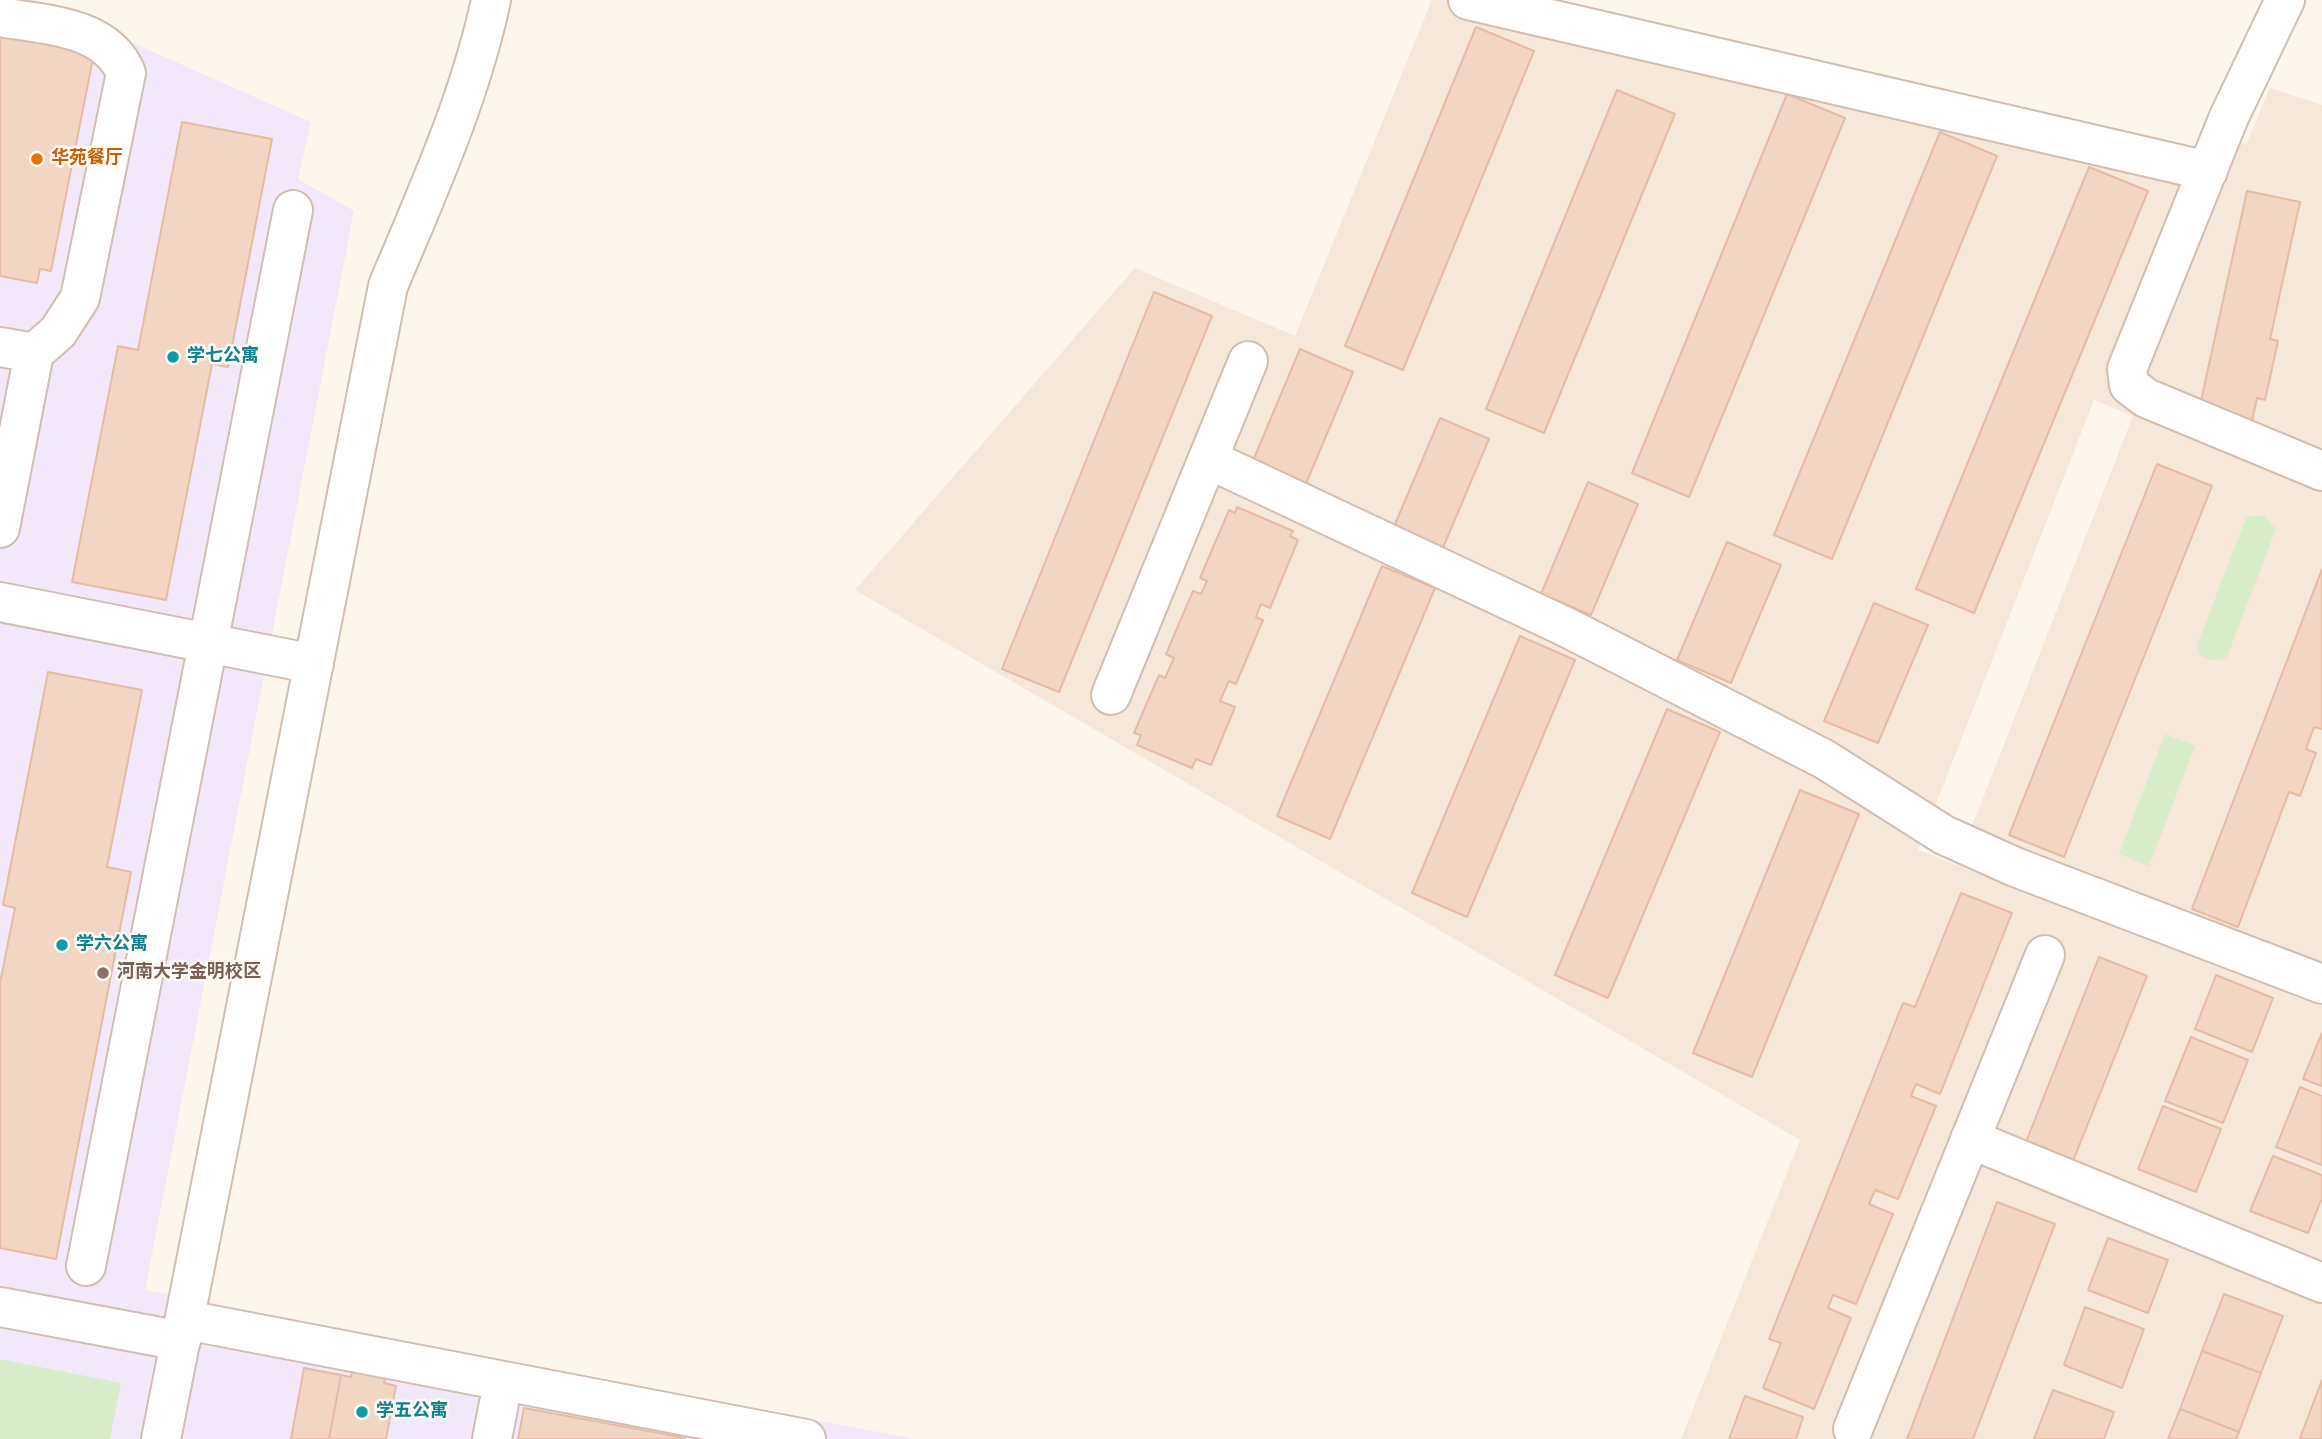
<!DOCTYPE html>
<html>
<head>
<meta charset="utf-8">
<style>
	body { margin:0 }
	canvas { display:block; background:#fdf6ec }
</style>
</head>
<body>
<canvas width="2322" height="1439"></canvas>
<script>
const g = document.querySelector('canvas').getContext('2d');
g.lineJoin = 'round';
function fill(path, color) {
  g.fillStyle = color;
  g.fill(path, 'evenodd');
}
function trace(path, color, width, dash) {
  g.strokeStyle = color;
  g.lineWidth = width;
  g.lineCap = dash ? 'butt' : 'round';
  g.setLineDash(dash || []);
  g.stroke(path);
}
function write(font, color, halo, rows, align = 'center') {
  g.font = font + ' "Nunito Sans","Noto Sans SC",sans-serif';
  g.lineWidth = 5;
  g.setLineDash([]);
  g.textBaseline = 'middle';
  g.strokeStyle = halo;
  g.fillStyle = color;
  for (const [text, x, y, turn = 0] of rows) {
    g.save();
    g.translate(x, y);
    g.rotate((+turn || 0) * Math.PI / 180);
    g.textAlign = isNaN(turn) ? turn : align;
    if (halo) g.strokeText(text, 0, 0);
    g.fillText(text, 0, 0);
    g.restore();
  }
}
fill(new Path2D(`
	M1432 0H1551L2178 147 2247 143 2270 88 2322 105V965L2023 852 1972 826 2133 416 2094 400 1918 850 2322 1006V1439H1681L1800 1140 855 590 1135 268 1295 336Z`), '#f5e8da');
fill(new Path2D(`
	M0 0H36L311 122 298 179 354 211 145 1290 914 1439H0Z`), '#f3e8fa');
fill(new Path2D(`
	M2253 516H2264L2276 529 2227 657C2216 662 2211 661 2200 655L2197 645 2246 518Z
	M2165 734 2195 746 2149 866 2119 854Z
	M0 1359 121 1383 110 1439H0Z`), '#d8ecc9');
const building = new Path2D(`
	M1476 27 1534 51 1403 370 1345 346Z
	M0 30 95 48 51 271 40 269 37 283 0 276Z
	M1617 90 1675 114 1544 433 1486 409Z
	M1787 94 1845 118 1689 497 1632 473Z
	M182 122 272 139 228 367 212 364 166 600 72 582 118 346 138 350Z
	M1940 132 1997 156 1832 559 1774 535Z
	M2089 167 2148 191 1974 613 1916 589Z
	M2247 191 2300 202 2270 339 2278 341 2265 400 2257 398 2252 421 2199 410Z
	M1154 292 1212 316 1059 692 1002 669Z
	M1300 349 1353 372 1305 486 1252 463Z
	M1440 418 1489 439 1442 550 1393 529Z
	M2157 464 2212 486 2064 857 2009 835Z
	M1588 482 1638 504 1591 615 1541 594Z
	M1237 507 1293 531 1290 536 1298 540 1270 608 1261 604 1256 617 1263 620 1236 684 1229 681 1220 701 1235 707 1211 765 1196 759 1192 768 1137 745 1141 735 1134 733 1159 675 1165 678 1174 658 1166 654 1193 591 1201 594 1207 581 1200 578 1229 510 1235 513Z
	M1727 542 1781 565 1731 683 1677 660Z
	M1382 566 1435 588 1330 839 1277 816Z
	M2322 569V729L2314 727 2306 749 2316 753 2300 796 2289 792 2238 927 2192 909Z
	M1874 603 1928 625 1878 743 1824 721Z
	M1520 636 1575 660 1467 917 1412 893Z
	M48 672 142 690 107 867 131 872 56 1259 0 1248V983L15 908 3 905Z
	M1667 709 1720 732 1608 998 1555 975Z
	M1800 790 1859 814 1752 1077 1693 1053Z
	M1961 893 2012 913 1940 1094 1916 1084 1911 1096 1936 1106 1898 1199 1875 1190 1869 1204 1893 1214 1856 1304 1833 1295 1828 1308 1851 1318 1814 1409 1763 1388 1781 1343 1769 1339 1903 1003 1915 1007Z
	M2099 957 2147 976 2073 1161 2026 1142Z
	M2216 975 2273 998 2252 1052 2195 1029Z
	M2322 1033V1086L2303 1079Z
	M2191 1037 2248 1060 2223 1123 2165 1101Z
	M2300 1087 2322 1096V1165L2276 1147Z
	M2163 1106 2221 1129 2196 1192 2138 1169Z
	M2273 1156 2322 1175V1198L2308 1233 2250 1211Z
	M1997 1202 2055 1224 1973 1439H1907Z
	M2108 1238 2168 1260 2148 1313 2088 1290Z
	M2224 1294 2283 1316 2261 1373 2202 1351Z
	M2085 1307 2144 1329 2122 1388 2064 1365Z
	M2202 1351 2261 1373 2239 1432 2180 1409Z
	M353 1367 386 1373 384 1383 396 1386 386 1439H329L341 1375 351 1377Z
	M304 1368 341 1375 329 1439H291Z
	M2322 1380V1439H2304L2300 1438Z
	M2053 1390 2114 1412 2104 1439H2034Z
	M1745 1396 1803 1417 1796 1439H1729Z
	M524 1408 685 1438V1439H518Z
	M2180 1409 2239 1432 2236 1439H2168Z`);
fill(building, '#f3d5c3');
trace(building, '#e6bba3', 2);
const minor = new Path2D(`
	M1468 0 2208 171
	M2285 0 2229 117 2127 369 2129 385 2146 398 2322 471
	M0 17C44 25 106 25 126 73L80 298 58 332 34 353
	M0 347 34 353 0 528
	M1208 459 1566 627 1824 759 1944 835 2015 867 2322 984
	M0 602 314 664
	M1111 695 1248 361
	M1970 1139 2322 1283
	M86 1266 293 210
	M0 1307 181 1341
	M186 1320 806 1439
	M1853 1429 2045 955
	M161 1439 388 286C427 193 470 99 491 0
	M492 1439 499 1403`);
trace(minor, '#d1beb0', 42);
trace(minor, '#fff', 38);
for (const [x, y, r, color] of [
	[37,159,7,"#e8710a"],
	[173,357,7,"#0f9aa8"],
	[62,945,7,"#0f9aa8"],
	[103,973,7,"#8d6e63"],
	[362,1412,7,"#0f9aa8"]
]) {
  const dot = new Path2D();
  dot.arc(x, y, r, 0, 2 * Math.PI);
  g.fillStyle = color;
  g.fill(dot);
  trace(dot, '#fffaf3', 2.5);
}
write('bold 18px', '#c56008', '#fffaf3', [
	["华苑餐厅",51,159]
], 'left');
write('bold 18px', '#0d838f', '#fffaf3', [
	["学七公寓",187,357],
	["学六公寓",76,945],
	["学五公寓",376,1412]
], 'left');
write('bold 18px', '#785e54', '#fffaf3', [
	["河南大学金明校区",117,973]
], 'left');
</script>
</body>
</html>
